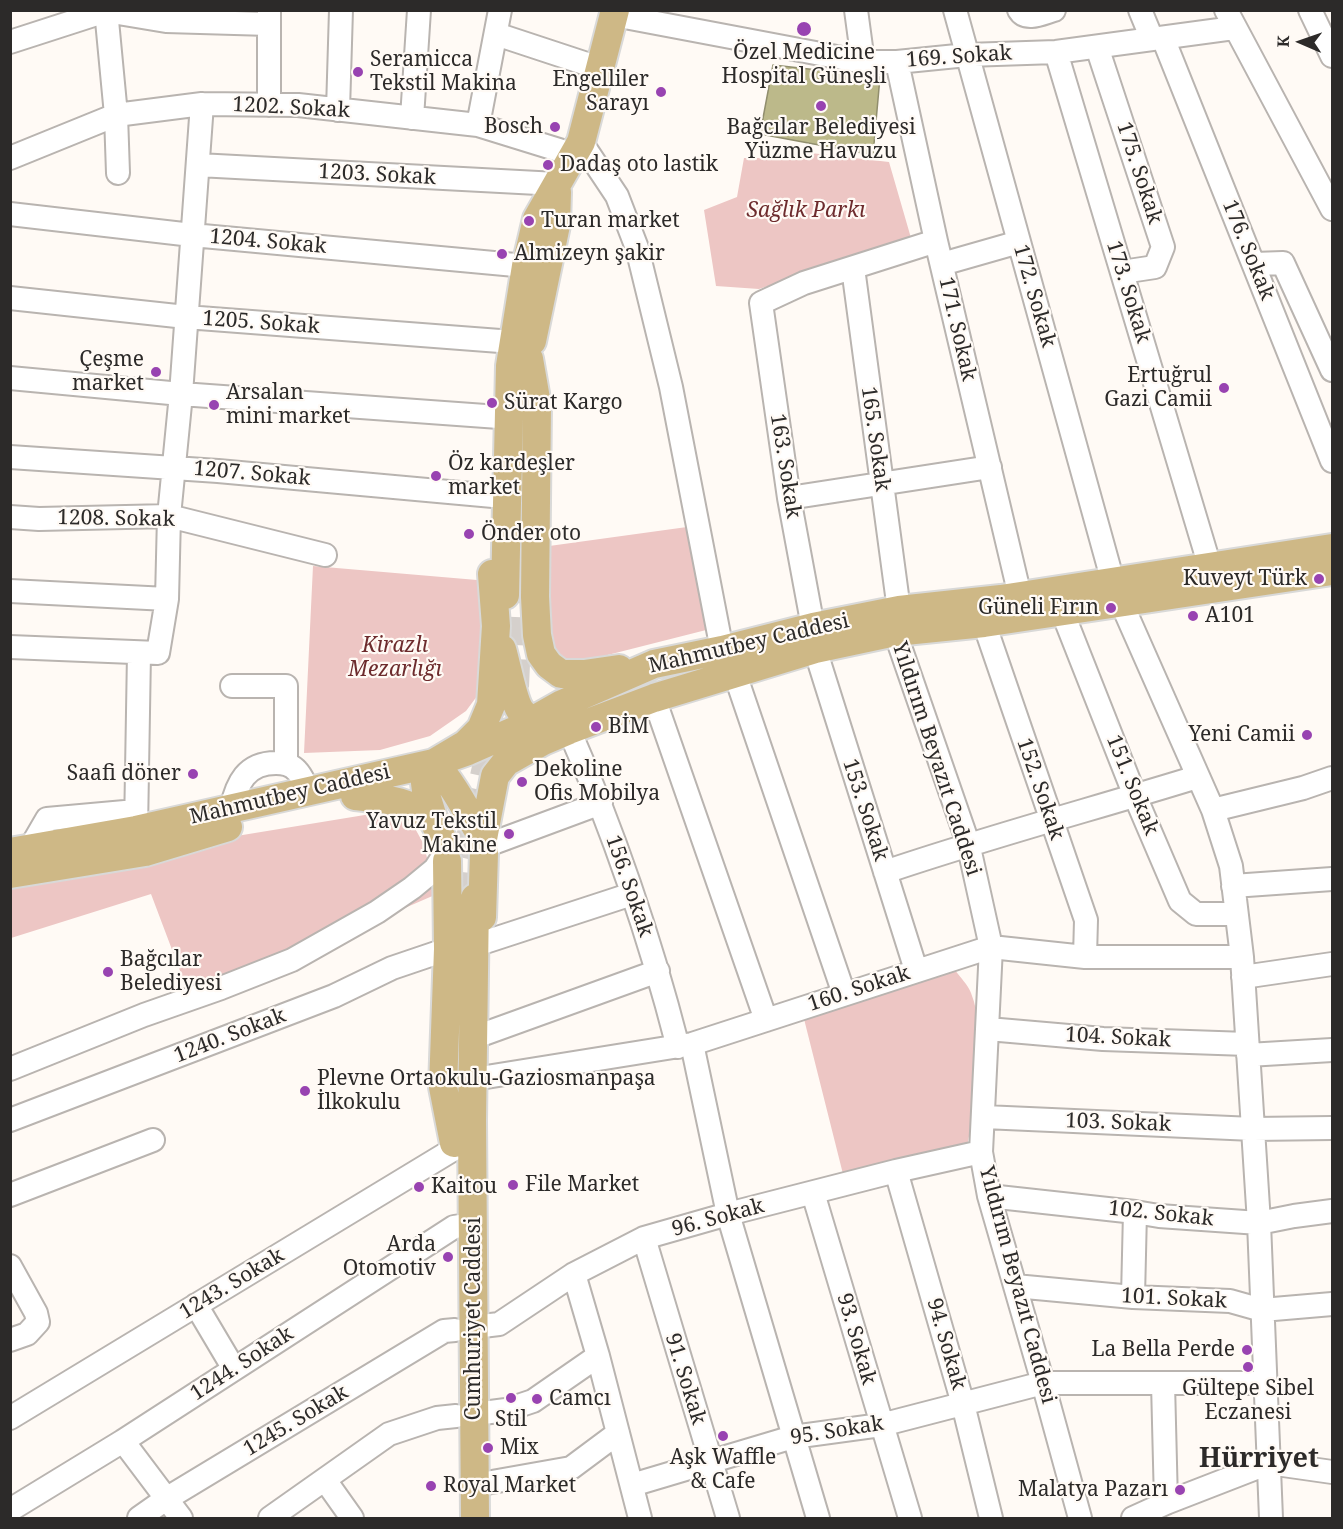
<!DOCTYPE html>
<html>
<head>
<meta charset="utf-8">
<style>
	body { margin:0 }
	#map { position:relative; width:1343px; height:1529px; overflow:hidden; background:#fffaf5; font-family:"Noto Serif",serif }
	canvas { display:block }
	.frame { position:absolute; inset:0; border:12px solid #2c2a29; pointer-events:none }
	.north { position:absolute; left:1271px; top:12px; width:60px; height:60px; -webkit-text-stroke:4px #fffaf5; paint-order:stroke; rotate:272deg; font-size:16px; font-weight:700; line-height:24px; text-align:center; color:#2c2a29 }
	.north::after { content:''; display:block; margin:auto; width:21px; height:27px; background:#2c2a29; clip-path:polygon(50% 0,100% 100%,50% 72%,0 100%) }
</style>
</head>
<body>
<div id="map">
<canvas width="1343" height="1529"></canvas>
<div class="frame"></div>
<div class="north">K</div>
</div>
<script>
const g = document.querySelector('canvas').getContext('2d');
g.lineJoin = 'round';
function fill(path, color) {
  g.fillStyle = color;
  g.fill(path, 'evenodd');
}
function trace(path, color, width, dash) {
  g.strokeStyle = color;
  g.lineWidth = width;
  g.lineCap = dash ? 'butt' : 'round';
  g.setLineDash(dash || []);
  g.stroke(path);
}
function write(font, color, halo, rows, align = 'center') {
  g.font = font + ' "Noto Serif",serif';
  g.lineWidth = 4.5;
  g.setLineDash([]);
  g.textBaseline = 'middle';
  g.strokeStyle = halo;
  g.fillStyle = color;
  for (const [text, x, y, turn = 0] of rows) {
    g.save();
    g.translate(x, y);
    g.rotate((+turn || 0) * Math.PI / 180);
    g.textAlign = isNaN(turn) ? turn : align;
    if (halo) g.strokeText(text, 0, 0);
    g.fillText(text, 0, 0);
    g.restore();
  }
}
fill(new Path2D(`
	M785 150 889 162 911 238 759 289 716 286 704 210 737 197 744 158H781Z
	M687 527 714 628 576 663 558 658 549 640 542 547Z
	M313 566 477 580 489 630 486 684 466 711 430 736 380 750 304 753Z
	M389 811 411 821 423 843 437 894 322 944 188 992 151 894 11 938V873Z
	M955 970C960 977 968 985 971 993 988 1036 976 1106 966 1151L844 1178 803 1015Z`), '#edc6c4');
const water = new Path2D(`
	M773 65 880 77 873 155 760 134Z`);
fill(water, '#bcb98a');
trace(water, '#918e6d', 1.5);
trace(new Path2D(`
	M515 687 519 594
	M460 900 463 869 497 719`), '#d5d0cc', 28, [28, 14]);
const minor = new Path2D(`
	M106 10 116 115 118 173
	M269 10V105
	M856 10 863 62
	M955 10 1113 582
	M1019 10C1026 22 1043 13 1054 10
	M1140 10 1152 39
	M1226 10 1332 209
	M1310 10 1332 56
	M614 15 863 62H897L967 55 1056 52 1234 28
	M496 34 599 68
	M1163 38 1332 461
	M10 42 106 11 166 21 269 24
	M1097 47 1163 247 1155 267 1122 272
	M1056 52 1210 567
	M897 62 936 241 1020 596
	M338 110 341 10
	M412 118 419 10
	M478 125 500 10
	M581 142 617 196 637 248 671 387 722 650 735 674 844 994
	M10 158 116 115 202 104 298 105 478 125 575 155
	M198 165 557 184
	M10 214 192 235 526 266
	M942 264 1019 242
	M1254 264 1283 263 1332 370
	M853 268 899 610
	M10 298 186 317 513 342
	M10 378 181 394 499 417
	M10 457 218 471 493 496
	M789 498 990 467
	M10 517 39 519 169 516 325 555
	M10 591 167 599
	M1121 602 1213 810 1231 866 1242 957 1259 1223 1271 1518
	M1062 611 1135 796 1180 901 1196 914H1236
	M984 623 1086 920 1085 957
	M813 627 789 498 761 303 804 283 936 241
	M895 632 968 843 991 947 981 1152 989 1196 1043 1383 1080 1518
	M10 647 158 653 167 599 169 516 181 394 202 104
	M815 649 916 970
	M232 686H286V763
	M654 698 766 1020
	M569 730C614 832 650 938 678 1047
	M231 809C237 783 246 763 276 763 284 763 291 764 297 771 302 776 305 785 309 791
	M1213 810 1303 788 1332 778
	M136 830 139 653
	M485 846 601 803
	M29 850 47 819 136 811
	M885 872C988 837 1093 809 1197 777
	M1233 886 1332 879
	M482 943 632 894
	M1243 977 1332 964
	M988 1029 1103 1039 1247 1044
	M481 1035 658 971
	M692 1044 728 1214 818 1518
	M1248 1055 1332 1050
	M10 1069 144 1015 221 988 292 960 377 912 412 888 435 869 444 855
	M480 1078 692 1044 991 947 1085 957H1242
	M984 1117 1253 1129 1332 1128
	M10 1120 334 996 392 968 448 949
	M896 1171 963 1404 991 1518
	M813 1193 910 1518
	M10 1195 153 1140
	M989 1196 1135 1212 1159 1216 1259 1223 1294 1216 1332 1211
	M644 1238 728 1518
	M10 1266 36 1313 38 1322 27 1334 10 1340
	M574 1274 598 1356 640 1518
	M1015 1286 1133 1297 1230 1301 1262 1310 1332 1304
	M1133 1297 1135 1212
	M196 1305 234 1369
	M474 1327 499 1324 574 1274 644 1238 728 1214 896 1171 981 1152
	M1163 1383 1166 1503
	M475 1414 506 1410 533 1401 598 1356
	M10 1418 454 1149
	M123 1441 181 1518
	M325 1480 352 1518
	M475 1485 571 1468 618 1433
	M632 1485 793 1437 881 1425 1043 1383H1265
	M10 1510 123 1441 454 1227 474 1224
	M139 1518 166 1499 444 1331 455 1330
	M270 1518 389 1434 437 1418 456 1416
	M1133 1518 1166 1503 1269 1463 1332 1472`);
const major = new Path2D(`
	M532 341 556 225 557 192
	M529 359 537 405 535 597 537 635 541 654 549 665 561 674H584L619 669
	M505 595 510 366 526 266 537 219 581 142 615 10
	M502 649C506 662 513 700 520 710 525 718 538 728 547 728
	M434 763C453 784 465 808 479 832
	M355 796C384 799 411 800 434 821
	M483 839 495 776 506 762 543 741 569 730 654 698 815 649 895 632 984 623 1332 571
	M443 841 434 821 427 798 425 783 427 773 434 763 466 744 481 729 491 705 496 626 492 574
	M10 852 136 830 434 763 468 751 516 730 562 704 654 664 722 650 813 627 899 610 1001 599 1332 548
	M447 861 448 949 443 1087 454 1143
	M10 874 145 852 228 827
	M475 898 472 1120 475 1518
	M482 917 484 853`);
trace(minor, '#b9b4b0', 26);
trace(major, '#d9d9d8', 32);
trace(minor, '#fff', 22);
trace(major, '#ceb886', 28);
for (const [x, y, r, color] of [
	[804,29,8,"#9843b1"],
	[358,72,6,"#9843b1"],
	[661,92,6,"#9843b1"],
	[821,106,6,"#9843b1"],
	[555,127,6,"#9843b1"],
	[548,165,6,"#9843b1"],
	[529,221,6,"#9843b1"],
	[502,254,6,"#9843b1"],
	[156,372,6,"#9843b1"],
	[1224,388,6,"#9843b1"],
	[492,403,6,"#9843b1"],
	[214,405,6,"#9843b1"],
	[436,476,6,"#9843b1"],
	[469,534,6,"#9843b1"],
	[1319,579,6,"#9843b1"],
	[1111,608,6,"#9843b1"],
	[1193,616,6,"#9843b1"],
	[596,727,6,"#9843b1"],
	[1307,735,6,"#9843b1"],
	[193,774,6,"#9843b1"],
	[522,782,6,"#9843b1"],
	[509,834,6,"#9843b1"],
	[108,972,6,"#9843b1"],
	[305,1091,6,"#9843b1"],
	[513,1185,6,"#9843b1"],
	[419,1187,6,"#9843b1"],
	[448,1257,6,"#9843b1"],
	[1247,1350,6,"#9843b1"],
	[1248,1367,6,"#9843b1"],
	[511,1398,6,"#9843b1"],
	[537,1399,6,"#9843b1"],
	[723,1436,6,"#9843b1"],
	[488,1448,6,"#9843b1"],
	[431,1486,6,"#9843b1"],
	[1180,1490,6,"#9843b1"]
]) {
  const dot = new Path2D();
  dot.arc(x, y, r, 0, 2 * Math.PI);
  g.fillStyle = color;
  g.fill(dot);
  trace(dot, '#fffaf5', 2);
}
write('21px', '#2c2a29', '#fffaf5', [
	["Özel Medicine",804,53,"center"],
	["Hospital Güneşli",804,77,"center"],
	["Seramicca",370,60],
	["Tekstil Makina",370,84],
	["Engelliler",649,80,"right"],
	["Sarayı",649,104,"right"],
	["Bosch",543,127,"right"],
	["Bağcılar Belediyesi",821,128,"center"],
	["Yüzme Havuzu",821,152,"center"],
	["Dadaş oto lastik",560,165],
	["Turan market",541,221],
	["Almizeyn şakir",514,254],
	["Çeşme",144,360,"right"],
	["market",144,384,"right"],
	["Ertuğrul",1212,376,"right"],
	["Gazi Camii",1212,400,"right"],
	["Arsalan",226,393],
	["mini market",226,417],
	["Sürat Kargo",504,403],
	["Öz kardeşler",448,464],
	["market",448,488],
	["Önder oto",481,534],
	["Kuveyt Türk",1307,579,"right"],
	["Güneli Fırın",1099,608,"right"],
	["A101",1205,616],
	["BİM",608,727],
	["Yeni Camii",1295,735,"right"],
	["Dekoline",534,770],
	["Ofis Mobilya",534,794],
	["Saafi döner",181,774,"right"],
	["Yavuz Tekstil",497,822,"right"],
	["Makine",497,846,"right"],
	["Bağcılar",120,960],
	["Belediyesi",120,984],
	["Plevne Ortaokulu-Gaziosmanpaşa",317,1079],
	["İlkokulu",317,1103],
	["File Market",525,1185],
	["Kaitou",431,1187],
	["Arda",436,1245,"right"],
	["Otomotiv",436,1269,"right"],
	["La Bella Perde",1235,1350,"right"],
	["Gültepe Sibel",1248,1389,"center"],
	["Eczanesi",1248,1413,"center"],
	["Camcı",549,1399],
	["Stil",511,1420,"center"],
	["Mix",500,1448],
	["Aşk Waffle",723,1458,"center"],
	["& Cafe",723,1482,"center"],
	["Royal Market",443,1486],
	["Malatya Pazarı",1168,1490,"right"]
], 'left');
write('21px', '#2c2a29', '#fffaf5', [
	["169. Sokak",959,57,-4],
	["1202. Sokak",291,108,3],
	["175. Sokak",1139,173,72],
	["1203. Sokak",377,175,3],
	["1204. Sokak",268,242,5],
	["176. Sokak",1248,250,68],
	["173. Sokak",1128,292,73],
	["172. Sokak",1034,296,74],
	["1205. Sokak",261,323,4],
	["171. Sokak",957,329,77],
	["165. Sokak",875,439,82],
	["163. Sokak",785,466,81],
	["1207. Sokak",252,474,5],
	["1208. Sokak",116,519,1],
	["Mahmutbey Caddesi",749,644,-13],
	["Yıldırım Beyazıt Caddesi",936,759,72],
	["151. Sokak",1132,785,68],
	["152. Sokak",1040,789,71],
	["Mahmutbey Caddesi",290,795,-13],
	["153. Sokak",865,810,72],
	["156. Sokak",629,886,71],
	["160. Sokak",859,989,-18],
	["1240. Sokak",230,1036,-21],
	["104. Sokak",1118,1038,3],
	["103. Sokak",1118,1123,2],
	["102. Sokak",1161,1214,6],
	["96. Sokak",718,1218,-15],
	["1243. Sokak",232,1284,-31],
	["Yıldırım Beyazıt Caddesi",1017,1285,75],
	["101. Sokak",1174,1299,3],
	["Cumhuriyet Caddesi",474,1319,-90],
	["93. Sokak",856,1339,74],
	["94. Sokak",946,1344,74],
	["1244. Sokak",242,1364,-33],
	["91. Sokak",685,1379,73],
	["1245. Sokak",296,1421,-31],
	["95. Sokak",837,1431,-9]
]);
write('italic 21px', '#6d2b2d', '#fffaf5', [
	["Sağlık Parkı",806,211],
	["Kirazlı",395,646],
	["Mezarlığı",395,670]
]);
write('bold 27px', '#2c2a29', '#fffaf5', [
	["Hürriyet",1259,1459]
]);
</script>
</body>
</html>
